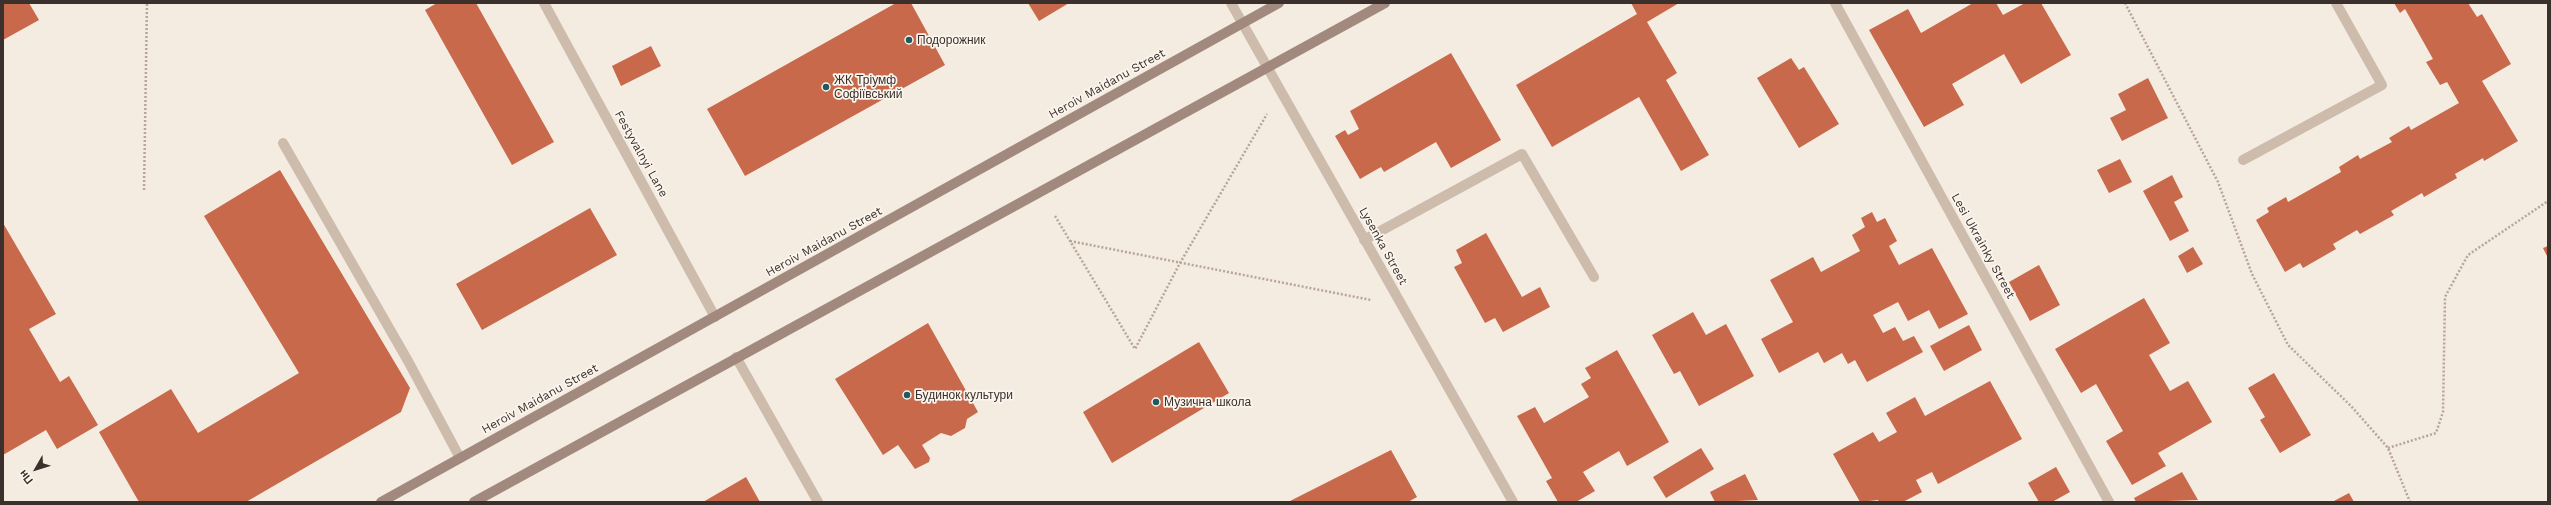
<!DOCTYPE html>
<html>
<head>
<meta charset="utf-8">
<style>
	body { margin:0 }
	#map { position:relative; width:2551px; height:505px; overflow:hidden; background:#f4ebe1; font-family:"Work Sans",sans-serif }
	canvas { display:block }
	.frame { position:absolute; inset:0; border:4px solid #3b302b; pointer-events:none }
	.north { position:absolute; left:16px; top:449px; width:40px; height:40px; -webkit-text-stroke:3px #fbf5ee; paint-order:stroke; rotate:231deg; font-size:11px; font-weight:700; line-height:16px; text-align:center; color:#3b302b }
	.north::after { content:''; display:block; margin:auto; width:14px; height:18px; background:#3b302b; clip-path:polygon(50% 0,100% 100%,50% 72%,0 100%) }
</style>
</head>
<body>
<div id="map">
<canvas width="2551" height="505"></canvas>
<div class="frame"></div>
<div class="north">Пн</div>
</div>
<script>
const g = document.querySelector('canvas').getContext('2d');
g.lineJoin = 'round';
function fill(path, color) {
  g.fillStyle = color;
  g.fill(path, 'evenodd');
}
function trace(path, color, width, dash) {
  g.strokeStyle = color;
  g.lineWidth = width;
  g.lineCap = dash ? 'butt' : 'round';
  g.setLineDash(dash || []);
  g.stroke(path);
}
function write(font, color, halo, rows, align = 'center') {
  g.font = font + ' "Work Sans",sans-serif';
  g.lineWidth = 3.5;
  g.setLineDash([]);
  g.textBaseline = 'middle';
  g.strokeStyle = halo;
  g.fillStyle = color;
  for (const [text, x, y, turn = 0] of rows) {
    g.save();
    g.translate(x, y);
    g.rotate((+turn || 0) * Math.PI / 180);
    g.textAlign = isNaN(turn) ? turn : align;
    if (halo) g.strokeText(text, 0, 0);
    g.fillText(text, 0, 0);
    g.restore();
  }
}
fill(new Path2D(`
	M3 3H29L39 20 3 40Z
	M437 3H476L554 142 512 165 425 10Z
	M896 3H911L945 65 745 176 707 109Z
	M1028 3H1069L1039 21Z
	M1631 3H1679L1647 22 1677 73 1666 80 1709 155 1681 171 1639 97 1552 147 1516 85 1637 14Z
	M1973 3H1996L2003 15 2025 3H2041L2071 55 2021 84 2004 54 1952 84 1964 105 1924 127 1869 30 1908 9 1921 33Z
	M2394 3H2468L2477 17 2482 14 2511 64 2482 81 2518 141 2484 161 2483 158 2455 174 2457 178 2424 197 2422 193 2391 211 2394 215 2360 234 2357 230 2333 244 2336 249 2303 268 2300 263 2285 272 2256 220 2269 212 2267 208 2286 197 2288 202 2341 172 2339 167 2358 155 2360 159 2392 142 2389 138 2409 126 2411 130 2459 103 2447 82 2440 85 2426 62 2433 59 2405 9 2400 13Z
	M651 46 661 66 621 86 612 66Z
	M1451 53 1501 140 1451 168 1436 142 1384 172 1381 167 1360 179 1335 136 1345 130 1348 135 1359 129 1350 111Z
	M1791 58 1799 70 1804 67 1839 124 1799 148 1757 78Z
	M2148 78 2168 118 2122 141 2110 118 2126 110 2118 94Z
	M2120 159 2132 182 2109 193 2097 170Z
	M280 170 410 388 401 412 246 502H139L99 432 171 389 198 433 299 373 204 216Z
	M2172 175 2183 197 2174 202 2189 231 2170 241 2143 191Z
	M590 208 617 255 482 330 456 284Z
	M1872 212 1877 222 1885 218 1897 241 1889 246 1899 265 1932 248 1968 314 1939 329 1929 310 1908 321 1898 302 1873 315 1883 333 1895 327 1903 341 1914 336 1923 352 1867 382 1855 360 1848 364 1842 353 1824 363 1818 352 1779 373 1761 339 1793 322 1770 280 1813 257 1821 272 1860 251 1852 235 1865 227 1861 218Z
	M3 223 56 314 29 329 60 382 69 376 98 425 57 449 46 430 3 455Z
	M1486 233 1522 297 1540 287 1550 307 1503 332 1495 318 1485 323 1454 267 1462 263 1456 250Z
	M2548 246V258L2543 248Z
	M2193 247 2203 264 2187 273 2178 256Z
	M2039 265 2060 305 2030 321 2009 282Z
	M2144 298 2170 343 2149 355 2170 391 2188 381 2212 422 2158 453 2166 466 2132 485 2106 441 2123 431 2096 384 2081 393 2055 349Z
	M1693 312 1706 335 1726 324 1754 376 1699 406 1680 371 1674 374 1652 335Z
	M928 323 978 412 967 419 965 428 951 436 941 433 922 445 930 458 929 462 915 469 898 445 883 455 835 379Z
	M1969 325 1982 350 1944 371 1930 346Z
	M1199 342 1229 393 1112 463 1083 412Z
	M1617 350 1669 442 1627 466 1619 451 1583 472 1595 491 1576 502H1558L1546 481 1552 478 1517 416 1535 407 1544 423 1589 397 1581 384 1591 378 1585 368Z
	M2274 373 2311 435 2280 453 2260 420 2265 417 2248 388Z
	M1990 381 2022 439 1938 484 1932 472 1916 480 1922 492 1903 502H1879L1878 500 1860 502 1833 454 1873 432 1879 442 1897 432 1886 413 1915 397 1925 416Z
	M1701 448 1714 469 1666 498 1653 477Z
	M1391 450 1417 497 1408 502H1288Z
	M2056 467 2070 492 2052 502H2039L2028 483Z
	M2182 472 2198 500 2136 502 2134 498Z
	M1745 474 1758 500 1715 502 1710 492Z
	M746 477 760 502H703Z
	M2349 493 2354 502H2332Z`), '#c8694b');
trace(new Path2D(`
	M2125 3 2218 182 2252 274 2288 345 2351 406 2388 448 2410 502
	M144 190 147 3
	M1055 216 1135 349 1180 263 1267 114
	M1070 241 1371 300
	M2388 448 2436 433 2443 412 2445 297 2468 255 2548 201`), '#b9a596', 2.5, [2, 2]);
trace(new Path2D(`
	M283 143 408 361 460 458
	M2243 160 2382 85 2336 3
	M1364 240 1522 154 1594 277
	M736 357 818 502`), '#cdbbac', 10);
trace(new Path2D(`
	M544 3 715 317
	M1231 3 1513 502
	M1835 3 2109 502`), '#cdbbac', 10);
trace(new Path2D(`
	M381 502 1279 3
	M474 502 1385 3`), '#a18a7d', 10);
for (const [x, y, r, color] of [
	[909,40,4,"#1f5a5e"],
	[826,87,4,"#1f5a5e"],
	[907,395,4,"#1f5a5e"],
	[1156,402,4,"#1f5a5e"]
]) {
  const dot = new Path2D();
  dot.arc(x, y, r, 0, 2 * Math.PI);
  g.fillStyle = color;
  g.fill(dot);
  trace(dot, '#fbf5ee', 1.5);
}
write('12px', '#3b302b', '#fbf5ee', [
	["Подорожник",917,40],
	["ЖК Тріумф",834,80],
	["Софіївський",834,94],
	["Будинок культури",915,395],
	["Музична школа",1164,402]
], 'left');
write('12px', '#3b302b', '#fbf5ee', [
	["Heroiv Maidanu Street",1107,84,-29],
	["Festyvalnyi Lane",641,154,61],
	["Heroiv Maidanu Street",824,242,-29],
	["Lysenka Street",1383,246,61],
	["Lesi Ukrainky Street",1983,246,61],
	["Heroiv Maidanu Street",540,399,-29]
]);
</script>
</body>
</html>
